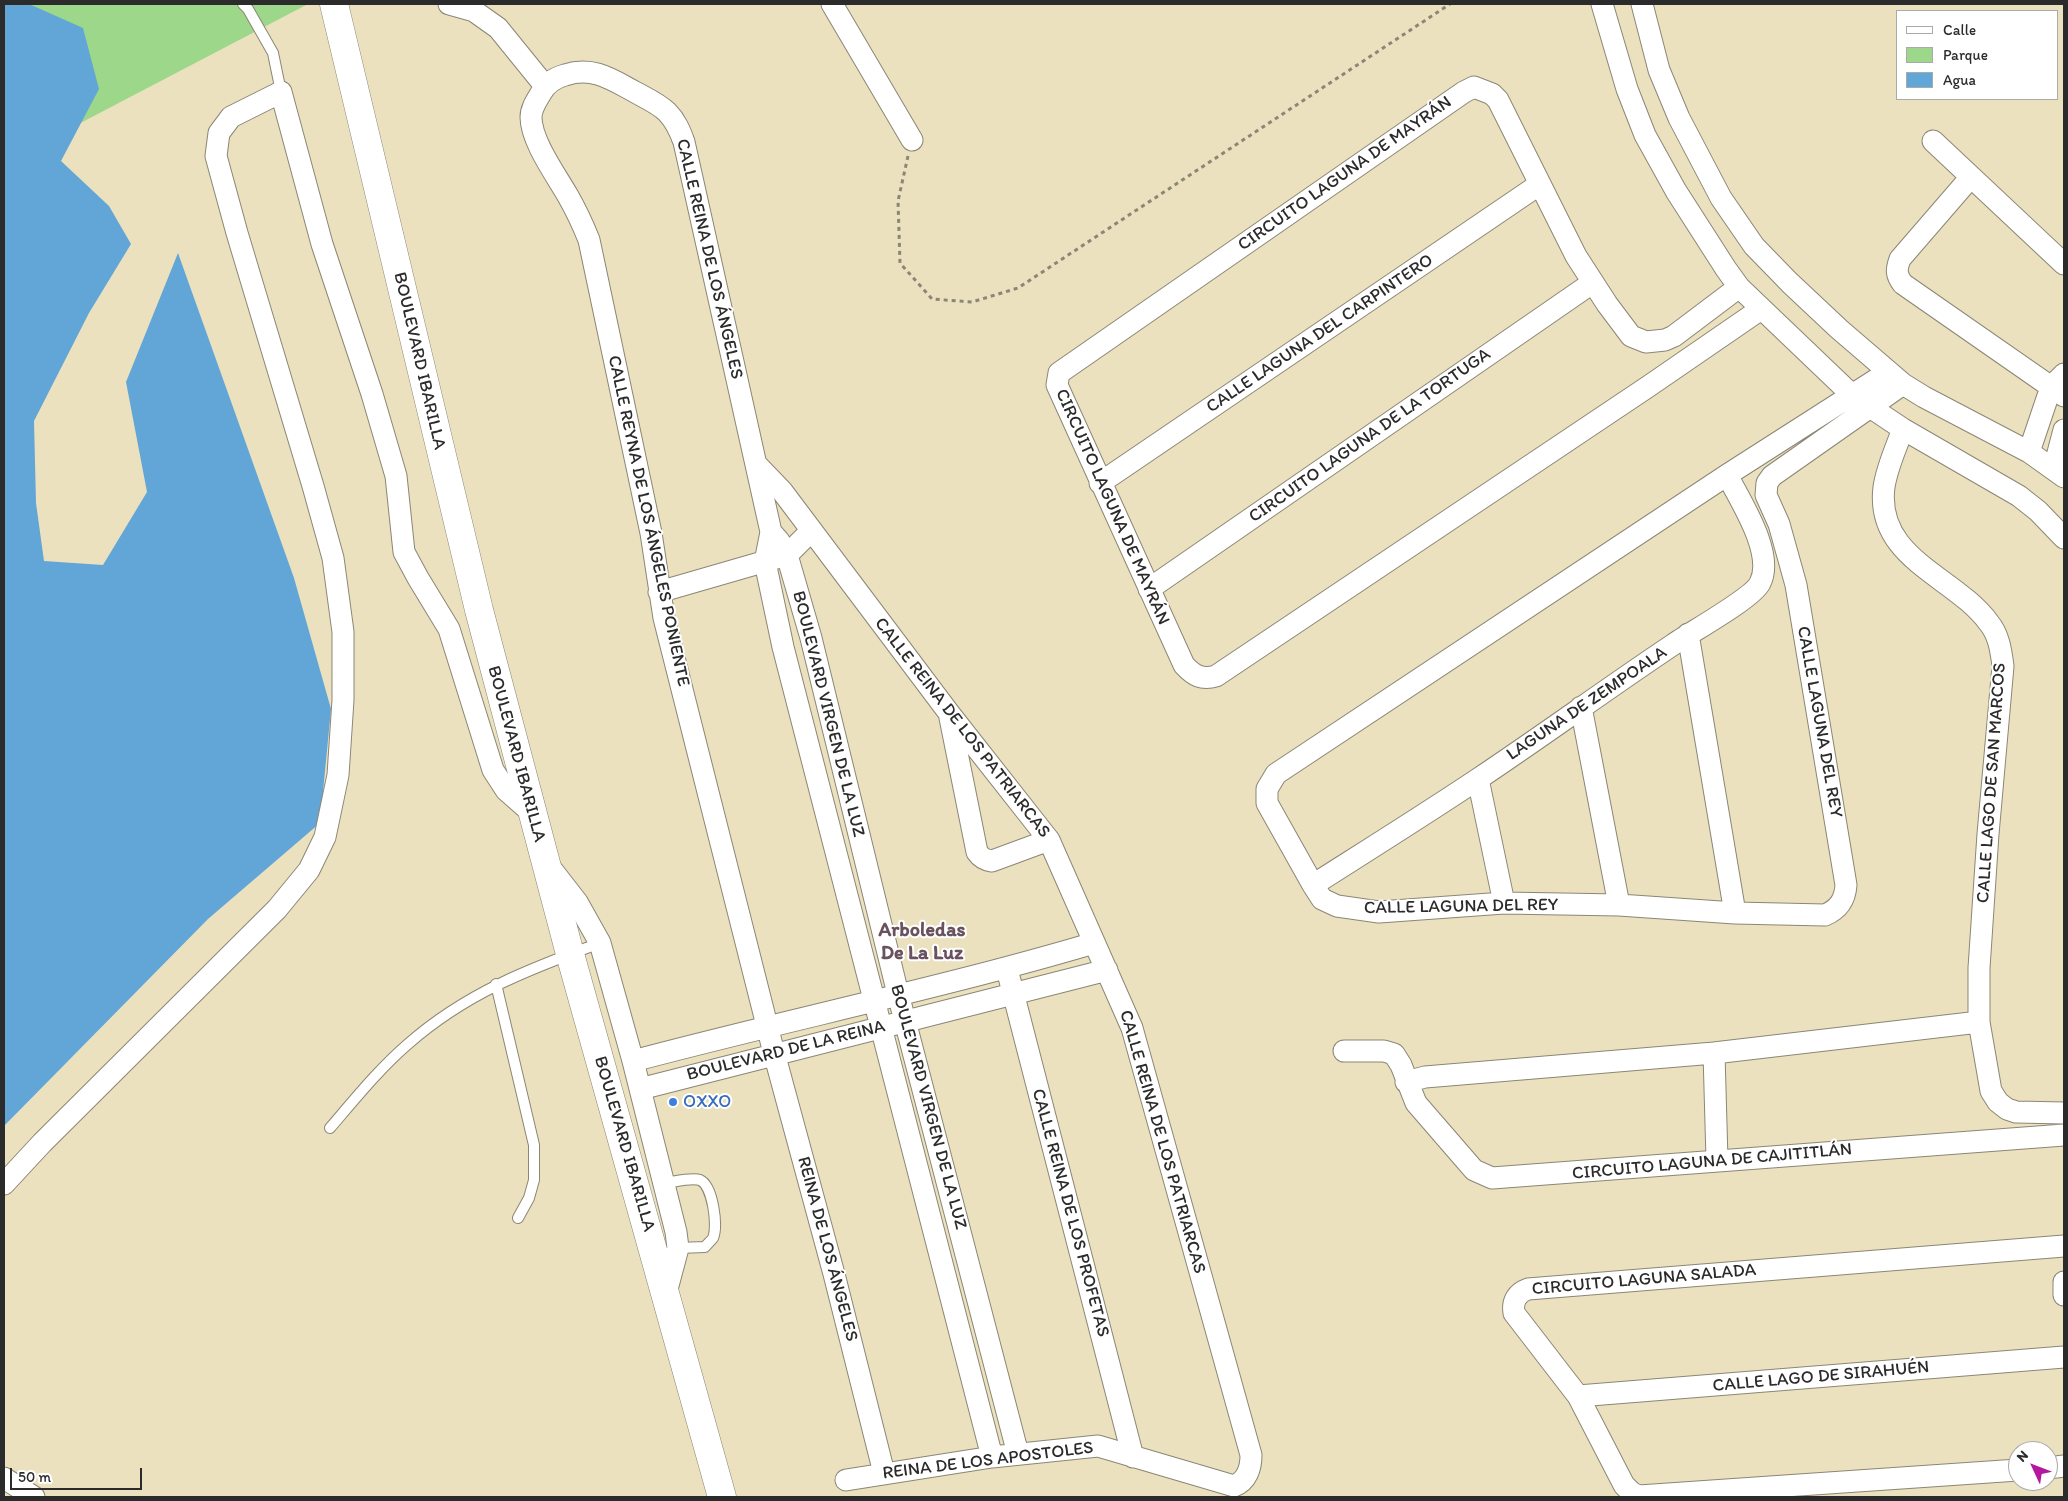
<!DOCTYPE html>
<html>
<head>
<meta charset="utf-8">
<style>
	body { margin:0 }
	#map { position:relative; width:2068px; height:1501px; overflow:hidden; background:#ebe1bf; font-family:Itim,sans-serif }
	canvas { display:block }
	.frame { position:absolute; inset:0; border:5px solid #2b2b2b; pointer-events:none }
	.legend { position:absolute; left:1896px; top:10px; width:162px; height:90px; box-sizing:border-box; background:#fff; border:1px solid #aaa; margin:0; padding:6px 9px; list-style:none; font-size:15px; color:#2b2b2b }
	.legend li { display:flex; align-items:center; gap:10px; height:25px }
	.legend b { width:25px; border:1px solid #aaa }
	.north { position:absolute; left:2008px; top:1441px; width:50px; height:50px; box-sizing:border-box; background:#fff; border:1px solid #aaa; border-radius:50%; rotate:313deg; font-size:14px; font-weight:700; line-height:20px; text-align:center; color:#2b2b2b }
	.north::after { content:''; display:block; margin:auto; width:18px; height:22px; background:#b5179e; clip-path:polygon(50% 0,100% 100%,50% 72%,0 100%) }
	.scale { position:absolute; left:10px; top:1468px; width:132px; height:22px; box-sizing:border-box; border:2px solid #2b2b2b; border-top:0; padding-left:6px; font-size:15px; line-height:18px; white-space:nowrap; color:#2b2b2b; -webkit-text-stroke:4px #fff; paint-order:stroke }
</style>
</head>
<body>
<div id="map">
<canvas width="2068" height="1501"></canvas>
<div class="frame"></div>
<ul class="legend">
<li><b style="height:6px;background:#fff"></b>Calle</li>
<li><b style="height:14px;background:#9dd78a"></b>Parque</li>
<li><b style="height:14px;background:#62a6d7"></b>Agua</li>
</ul>
<div class="north">N</div>
<div class="scale">50 m</div>
</div>
<script>
const g = document.querySelector('canvas').getContext('2d');
g.lineJoin = 'round';
function fill(path, color) {
  g.fillStyle = color;
  g.fill(path, 'evenodd');
}
function trace(path, color, width, dash) {
  g.strokeStyle = color;
  g.lineWidth = width;
  g.lineCap = dash ? 'butt' : 'round';
  g.setLineDash(dash || []);
  g.stroke(path);
}
function write(font, color, halo, rows, align = 'center') {
  g.font = font + ' Itim,sans-serif';
  g.lineWidth = 4;
  g.setLineDash([]);
  g.textBaseline = 'middle';
  g.strokeStyle = halo;
  g.fillStyle = color;
  for (const [text, x, y, turn = 0] of rows) {
    g.save();
    g.translate(x, y);
    g.rotate((+turn || 0) * Math.PI / 180);
    g.textAlign = isNaN(turn) ? turn : align;
    if (halo) g.strokeText(text, 0, 0);
    g.fillText(text, 0, 0);
    g.restore();
  }
}
fill(new Path2D(`
	M4 4H308L4 163Z`), '#9dd78a');
fill(new Path2D(`
	M4 4H29L83 28 99 89 61 161 109 206 131 244 89 313 34 421 36 503 44 561 103 565 147 492 126 382 178 253 294 578 331 709 320 823 208 919 4 1126Z`), '#62a6d7');
const lane = new Path2D(`
	M243 4 248 9 273 53 281 92
	M496 984 534 1145V1180L529 1198 518 1218
	M330 1128C355 1099 379 1069 408 1044 466 993 529 969 600 943
	M665 1183C674 1182 691 1177 700 1180 713 1186 718 1226 713 1238 711 1241 707 1244 705 1247L678 1248`);
const street = new Path2D(`
	M449 4 474 11 498 28 545 86
	M832 4 912 140
	M1602 4 1627 89 1645 135 1676 191 1726 269 1739 287 1852 395 1903 429 2019 496 2038 511 2064 538
	M1642 4 1659 70 1679 118 1721 198 1754 246 1790 283 1839 329 1903 384 1924 397 2029 452 2064 477
	M1933 141 2064 264
	M1970 178 1900 259C1896 270 1896 275 1903 284L2064 396
	M1739 287 1674 336 1665 340 1646 342 1631 336 1607 304 1576 256 1498 100 1492 94 1474 87 1464 92 1059 373 1057 385 1184 665C1194 676 1202 680 1216 676L1649 386 1761 309
	M1888 372 1727 475 1276 774 1267 789V803L1313 885 1322 899 1337 906 1379 912 1504 903 1619 905 1735 913 1825 915C1839 909 1845 900 1846 885L1796 585 1779 524 1766 495 1767 483 1772 476 1903 384
	M1903 429C1896 448 1887 467 1884 487 1875 559 1955 576 1989 623 1999 635 2001 651 2003 666L1988 834 1979 968V1022L1991 1091 1998 1102 2007 1109 2016 1112 2064 1113
	M2029 452 2051 387 2064 374
	M757 465 782 491 949 713 1049 840 1132 1028 1251 1455C1251 1468 1247 1481 1234 1486L1098 1446 992 1457 846 1480
	M2054 468 2064 430
	M1100 483 1540 184
	M771 532 779 541 787 555 811 638 898 994 1018 1454
	M1149 589 1592 283
	M659 592 787 555 811 531
	M1688 634 1735 913
	M1581 707 1619 905
	M950 718 977 852C981 858 985 860 992 861L1049 840
	M1478 779 1504 903
	M549 866 577 902 600 943 633 1061 676 1232 678 1248 666 1293
	M1313 885C1368 850 1424 815 1478 779 1544 735 1608 688 1674 644 1691 632 1753 598 1760 583 1775 554 1741 502 1727 475
	M1007 969 1133 1457
	M1344 1051H1384L1394 1054 1401 1065 1416 1103 1474 1170 1492 1178 2064 1135
	M1714 1053 1717 1160
	M633 1061C787 1020 942 988 1094 943
	M1406 1082 1425 1077 1714 1053 1979 1022
	M640 1089 1107 970
	M4 1184 42 1143 277 909 309 870 325 837 338 775 343 700V632L333 558 313 486 237 233 216 156 219 133 231 117 281 92 322 244 372 394 396 476 404 552 418 578 449 629 493 770 506 790 531 812
	M2064 1282V1295
	M1578 1396 2064 1357
	M2048 1468 2064 1466
	M2018 1470 1639 1496 1632 1493 1624 1485 1578 1396 1514 1313C1512 1301 1517 1293 1528 1289L2064 1246
	M884 1473 834 1274 774 1053 664 618 651 533 589 240C583 225 576 210 568 196 556 175 531 141 531 117 531 108 537 100 541 93 546 84 554 78 565 75 593 66 611 79 635 92 646 98 659 104 667 112 676 121 680 131 684 142L771 532 765 562 783 647 992 1457
	M4 1478 34 1497`);
const secondary = new Path2D(`
	M334 4 479 610 570 954 722 1497`);
trace(lane, '#8b8675', 12);
trace(street, '#8b8675', 23);
trace(secondary, '#8b8675', 29);
trace(new Path2D(`
	M908 156 898 201 900 263 932 299 972 302 1018 288 1450 4`), '#8b8675', 3, [4, 4]);
trace(lane, '#fff', 10);
trace(street, '#fff', 21);
trace(secondary, '#fff', 28);
for (const [x, y, r, color] of [
	[673,1102,5,"#3f7fe0"]
]) {
  const dot = new Path2D();
  dot.arc(x, y, r, 0, 2 * Math.PI);
  g.fillStyle = color;
  g.fill(dot);
  trace(dot, '#fff', 2);
}
write('18px', '#2b2b2b', '#fff', [
	["CIRCUITO LAGUNA DE MAYRÁN",1345,174,-35],
	["CALLE REINA DE LOS ÁNGELES",709,259,77],
	["CALLE LAGUNA DEL CARPINTERO",1320,334,-34],
	["BOULEVARD IBARILLA",419,361,77],
	["CIRCUITO LAGUNA DE LA TORTUGA",1370,436,-35],
	["CIRCUITO LAGUNA DE MAYRÁN",1112,507,66],
	["CALLE REYNA DE LOS ÁNGELES PONIENTE",648,521,78],
	["LAGUNA DE ZEMPOALA",1587,704,-34],
	["BOULEVARD VIRGEN DE LA LUZ",828,714,76],
	["CALLE LAGUNA DEL REY",1819,722,80],
	["CALLE REINA DE LOS PATRIARCAS",962,728,52],
	["BOULEVARD IBARILLA",516,754,75],
	["CALLE LAGO DE SAN MARCOS",1992,783,-86],
	["CALLE LAGUNA DEL REY",1461,907,-1],
	["BOULEVARD DE LA REINA",786,1051,-14],
	["BOULEVARD VIRGEN DE LA LUZ",928,1107,75],
	["CALLE REINA DE LOS PATRIARCAS",1162,1142,74],
	["BOULEVARD IBARILLA",624,1144,74],
	["CIRCUITO LAGUNA DE CAJITITLÁN",1712,1162,-5],
	["CALLE REINA DE LOS PROFETAS",1070,1213,75],
	["REINA DE LOS ÁNGELES",827,1249,75],
	["CIRCUITO LAGUNA SALADA",1644,1280,-5],
	["CALLE LAGO DE SIRAHUÉN",1821,1377,-5],
	["REINA DE LOS APOSTOLES",988,1461,-7]
]);
write('18px', '#366cbe', '#fff', [
	["OXXO",683,1102]
], 'left');
write('bold 20px', '#69525e', '#fff', [
	["Arboledas",922,931],
	["De La Luz",922,954]
]);
</script>
</body>
</html>
